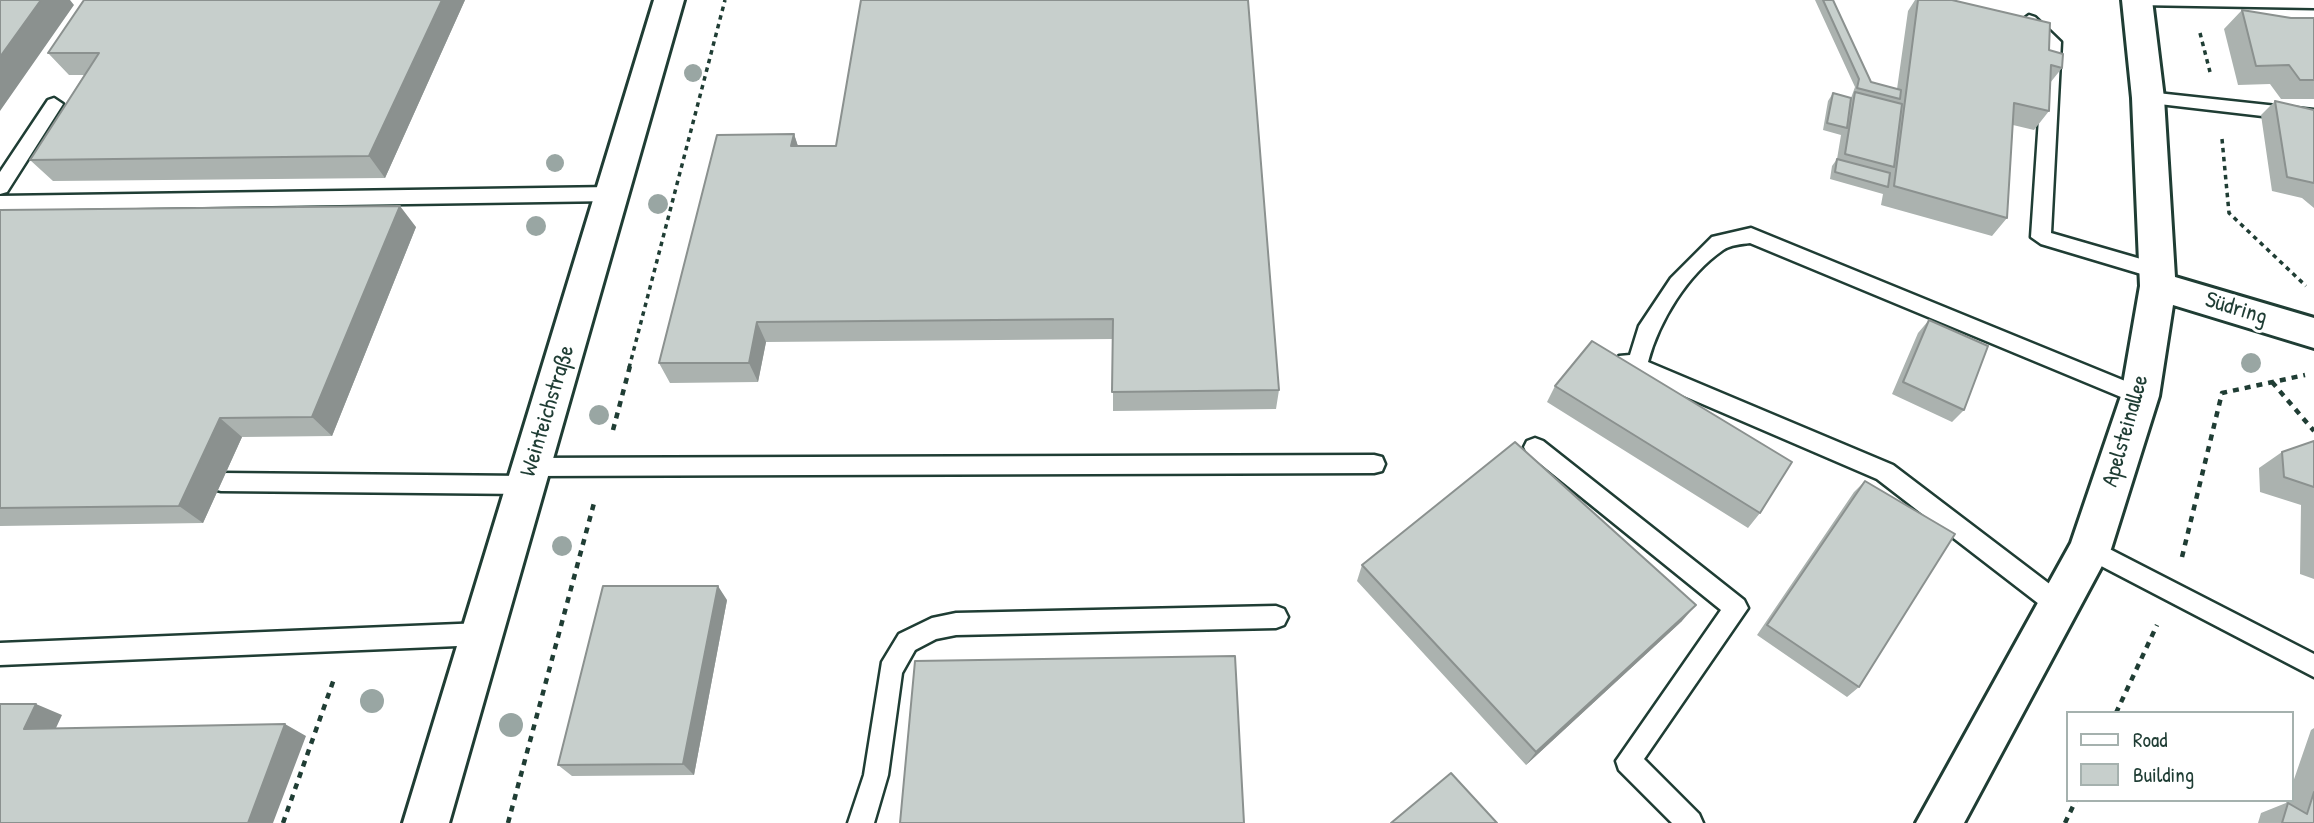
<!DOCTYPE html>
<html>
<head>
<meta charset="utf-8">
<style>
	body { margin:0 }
	#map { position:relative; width:2314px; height:823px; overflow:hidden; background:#fff; font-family:"Patrick Hand",sans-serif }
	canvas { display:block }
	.legend { position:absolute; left:2066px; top:711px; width:228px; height:91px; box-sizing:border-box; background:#fff; border:2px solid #a5b1ae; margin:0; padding:9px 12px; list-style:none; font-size:21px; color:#1f3d34 }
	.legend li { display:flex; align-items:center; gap:14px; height:35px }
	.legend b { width:35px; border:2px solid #a5b1ae }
</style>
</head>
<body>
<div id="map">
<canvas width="2314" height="823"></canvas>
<ul class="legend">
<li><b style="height:9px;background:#fff"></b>Road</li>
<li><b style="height:19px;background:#c7cfcc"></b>Building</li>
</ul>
</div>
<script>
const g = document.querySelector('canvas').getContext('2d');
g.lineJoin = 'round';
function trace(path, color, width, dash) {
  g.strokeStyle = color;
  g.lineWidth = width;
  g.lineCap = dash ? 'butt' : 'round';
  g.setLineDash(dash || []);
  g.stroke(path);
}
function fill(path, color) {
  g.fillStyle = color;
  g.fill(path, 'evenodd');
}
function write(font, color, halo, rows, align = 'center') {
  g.font = font + ' "Patrick Hand",sans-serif';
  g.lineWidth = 6;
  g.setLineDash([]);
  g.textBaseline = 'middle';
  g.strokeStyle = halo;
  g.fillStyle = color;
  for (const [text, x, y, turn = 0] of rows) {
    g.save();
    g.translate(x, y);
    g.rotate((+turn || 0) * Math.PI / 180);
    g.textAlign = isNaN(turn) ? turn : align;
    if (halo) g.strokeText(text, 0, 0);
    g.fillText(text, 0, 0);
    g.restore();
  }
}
const service = new Path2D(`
	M2129 0H2314V8L2137 5Z
	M2029 15 2035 17 2061 42 2051 233 2165 266 2168 271 2165 276 2158 279 2041 244 2031 237 2044 44 2021 21Z
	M2148 92 2314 110V122L2142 102 2139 98 2142 94Z
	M54 98 63 104 7 192 0 194V172L48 100Z
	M612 187 621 194 612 201 0 210V196Z
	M1751 228 2147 390 2150 396 2147 402 2140 405 2133 402 1750 243C1742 244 1730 245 1723 250 1687 275 1659 321 1648 362L1893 465 2068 598 2072 606 2068 614 2060 617 2052 614 1877 479 1619 368 1616 362 1619 356 1630 355 1639 326 1671 278 1712 237Z
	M1535 438 1543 441 1744 600 1748 608 1644 759 1699 814 1703 823H1672L1619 770 1616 761 1721 610 1527 453 1524 447 1527 441Z
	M1374 455 1382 457 1385 464 1382 471 1374 473 531 476 523 474 520 467 523 460 531 458Z
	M221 473 526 476 534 478 537 485 534 492 526 494 221 491 213 489 210 482 213 475Z
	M2090 539 2314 654V677L2082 556 2079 549 2082 542Z
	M1276 606 1284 609 1288 617 1284 625 1276 628 956 635 936 639 915 650 902 673 888 775 874 823H848L864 775 882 662 899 634 932 618 956 613Z
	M482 623 490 626 494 634 490 642 482 645 0 665V643Z`);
const minor = new Path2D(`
	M654 0H684L449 823H403Z
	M2122 0H2152L2164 98 2175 277 2314 318V348L2173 305 2159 396 2111 549 1964 823H1916L2071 543 2121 396 2140 286 2132 98Z`);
trace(service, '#1f3d34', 5);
trace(minor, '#1f3d34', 6);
trace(new Path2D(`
	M2200 33 2210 72
	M2222 139 2229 213 2306 286
	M629 368 725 0`), '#1f3d34', 3.5, [4.5, 4.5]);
trace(new Path2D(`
	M2272 382 2314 431
	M613 430 630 366
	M2182 557 2222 393 2305 375
	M2116 713 2157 625
	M283 823 334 679
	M508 823 594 503
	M2065 823 2076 800`), '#1f3d34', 4.5, [6, 6]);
fill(service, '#fff');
fill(minor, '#fff');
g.fillStyle = '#99a6a3';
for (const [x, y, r] of [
	[693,73,9],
	[555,163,9],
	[658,204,10],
	[536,226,10],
	[2251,363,10],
	[599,415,10],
	[562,546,10],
	[372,701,12],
	[511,725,12]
]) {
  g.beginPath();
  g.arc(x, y, r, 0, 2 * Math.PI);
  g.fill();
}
fill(new Path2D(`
	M465 0 385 178 53 181 30 160 84 75H69L48 53Z
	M1815 0H1833L1871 82 1897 89 1908 11 1915 0H1952L2049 50 2062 68 2050 83 2049 111 2034 130 2013 125 2007 218 1992 236 1881 205 1883 194 1830 179 1832 166 1837 159 1841 135 1823 130 1828 101 1833 93 1851 98 1855 87Z
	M2242 10 2291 18H2314V99H2281L2270 84 2238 85 2224 29Z
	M2275 101 2314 110V208L2302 198 2272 191 2261 115Z
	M794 134 798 146 1279 390 1276 409 1113 411V339L766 342 758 382 670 383 659 363Z
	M0 210 416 227 332 436 242 437 203 523 0 526Z
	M1929 320 1964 410 1952 422 1892 394 1918 333Z
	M1555 386 1760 513 1748 528 1547 402Z
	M2314 441V579L2300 574 2301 505 2260 492 2259 468 2282 452Z
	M1865 481 1859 687 1847 697 1757 635 1854 492Z
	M1362 565 1682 621 1526 765 1357 581Z
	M727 600 694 775 572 776 558 765Z
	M2314 728V823H2258L2261 813 2286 803 2287 800H2291V788L2311 730Z`), '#abb2af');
fill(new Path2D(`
	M41 0H70L74 5 0 111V57Z
	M442 0H465L385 178 369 156Z
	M794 134 801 156 791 146Z
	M400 206 416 227 332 436 312 417Z
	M757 322 766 342 758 382 749 363Z
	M220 418 242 437 203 523 179 506Z
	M718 586 727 600 694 775 683 764Z
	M1696 605 1682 621 1526 765 1536 752Z
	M36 704 62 715 50 741 24 729Z
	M285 724 306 736 273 823H248Z`), '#8b918f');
const building = new Path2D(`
	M0 0H41L0 57Z
	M84 0H442L369 156 30 160 99 53H48Z
	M861 0H1248L1279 390 1112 392 1113 319 757 322 749 363H659L717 135 794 134 791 146H836Z
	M1823 0H1833L1871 82 1901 90 1900 99 1857 88 1859 79Z
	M1918 0H1952L2050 23 2049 50 2063 54 2062 68 2051 65 2049 111 2014 103 2007 218 1894 186Z
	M2242 10 2291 18H2314V80H2300L2289 65 2256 66Z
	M1855 92 1902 104 1894 167 1845 154Z
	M1833 93 1851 98 1847 128 1827 123Z
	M2275 101 2314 110V183L2287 177Z
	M1837 159 1890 173 1888 187 1835 172Z
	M400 206 312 417 220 418 179 506 0 508V210Z
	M1929 320 1988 346 1964 410 1903 382Z
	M1592 341 1792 462 1760 513 1555 386Z
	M2314 441V487L2284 477 2282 452Z
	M1515 442 1696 605 1536 752 1362 565Z
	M1865 481 1955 534 1859 687 1767 625Z
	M603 586H718L683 764 558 765Z
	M1235 656 1244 823H900L915 661Z
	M0 704H36L24 729 285 724 248 823H0Z
	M1451 773 1497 823H1391Z
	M2314 792V823H2282L2288 803 2307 814Z`);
fill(building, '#c7cfcc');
trace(building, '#8b918f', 2);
write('23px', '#1f3d34', '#fff', [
	["Südring",2236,309,17],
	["Weinteichstraße",548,411,-73],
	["Apelsteinallee",2126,431,-74]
]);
</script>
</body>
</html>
